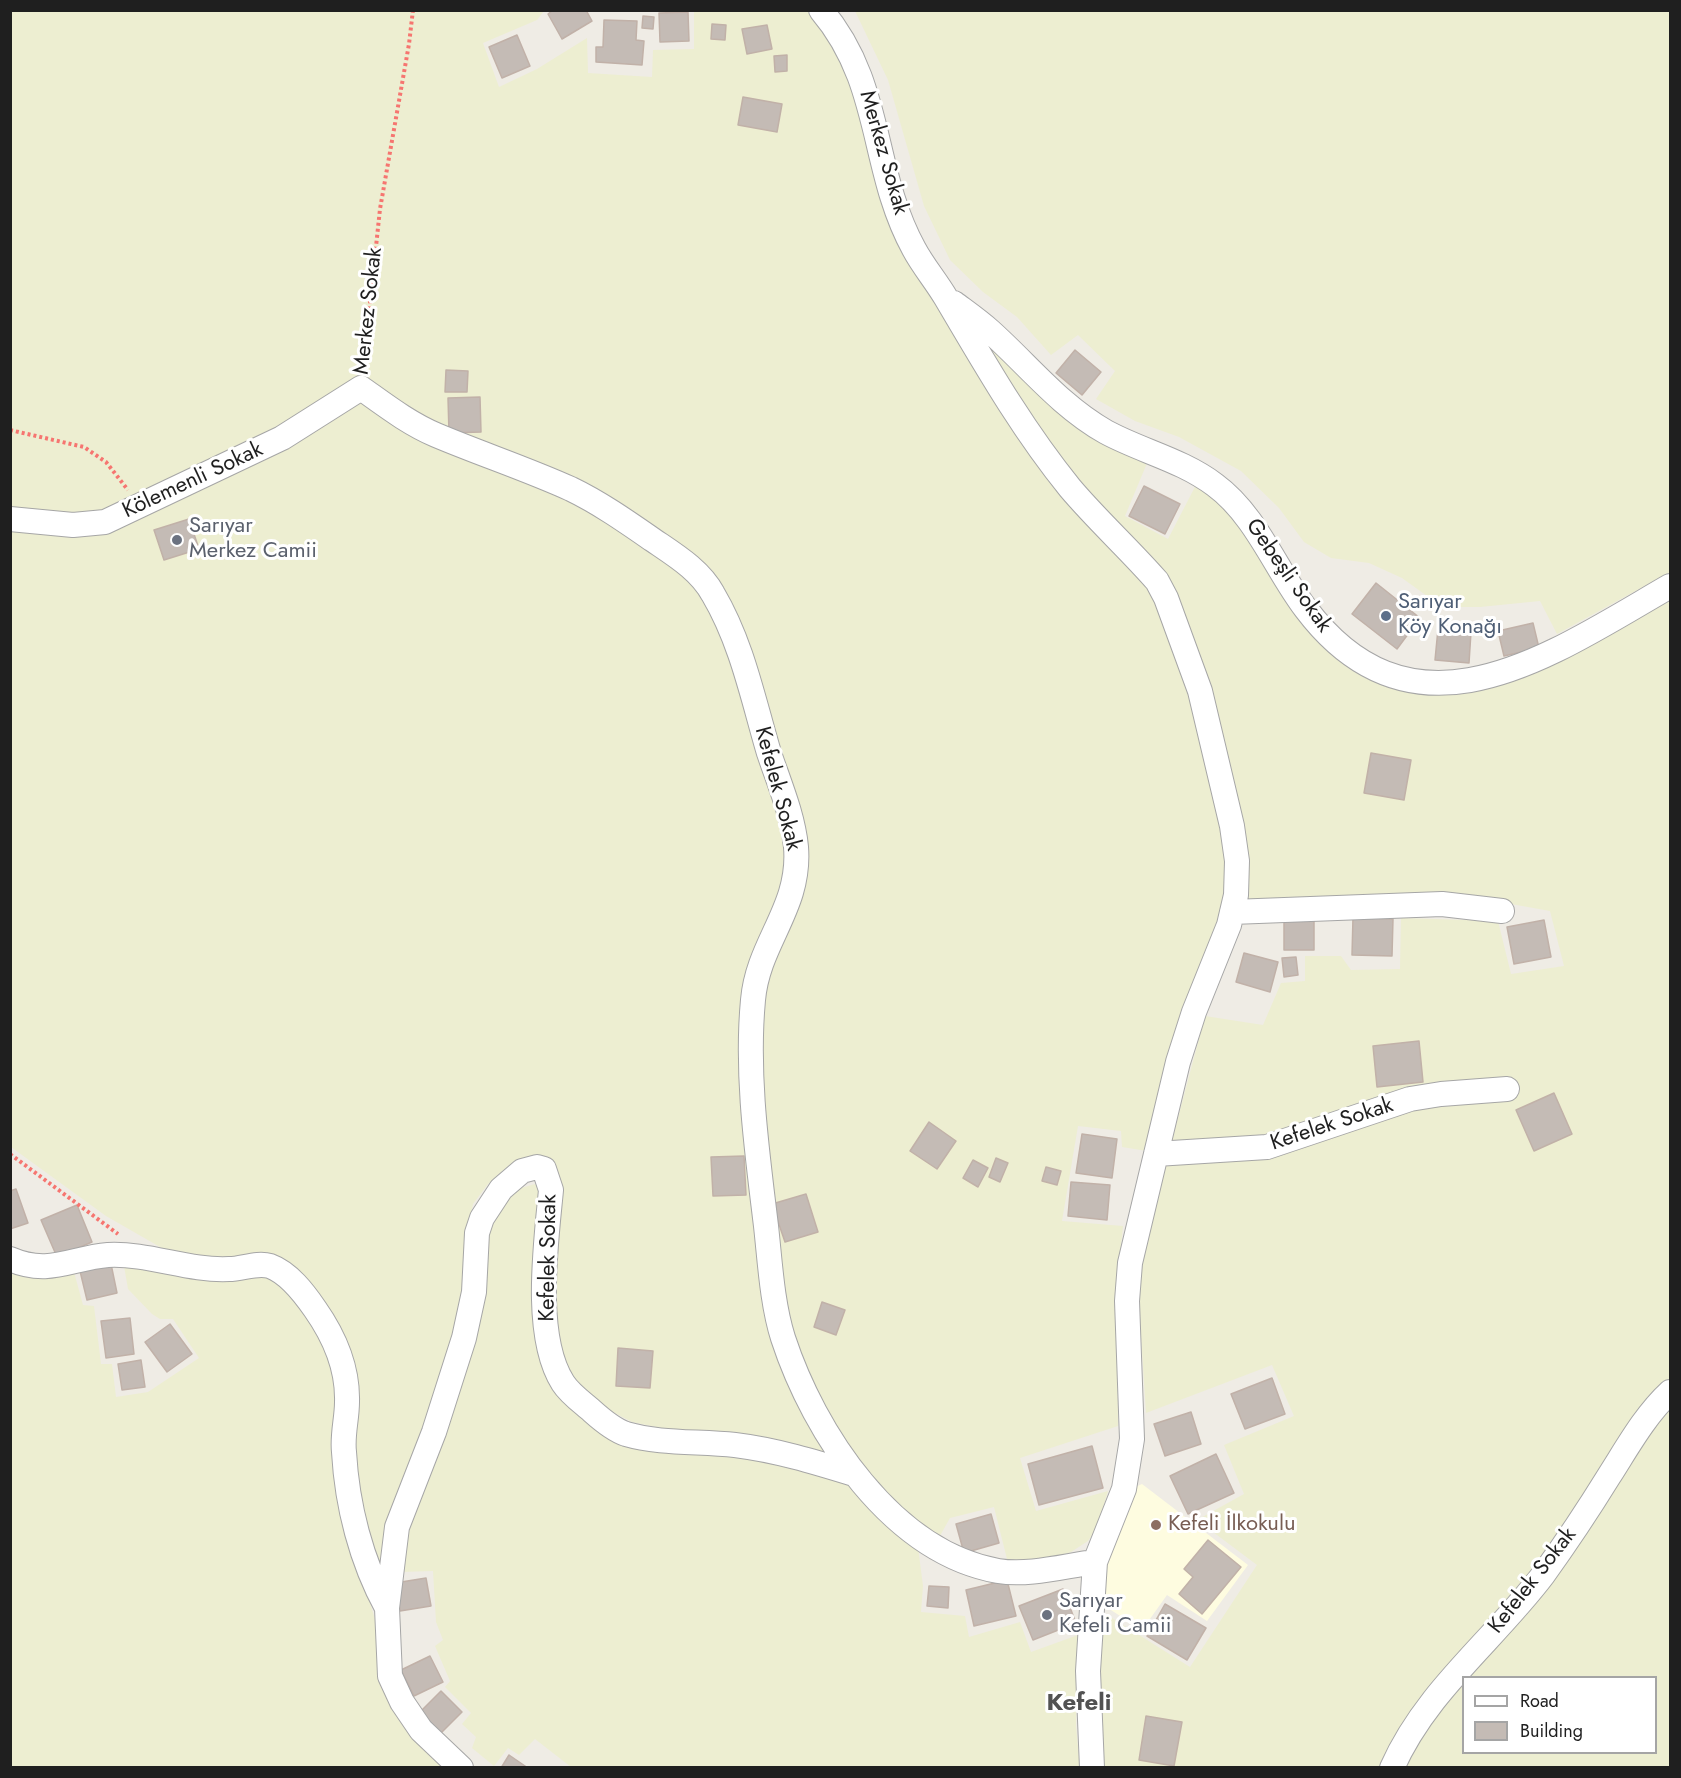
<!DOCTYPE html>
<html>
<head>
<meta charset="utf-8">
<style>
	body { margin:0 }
	#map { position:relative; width:1681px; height:1778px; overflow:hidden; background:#efece5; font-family:Jost,sans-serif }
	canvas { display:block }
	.frame { position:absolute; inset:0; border:12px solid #1f1f1f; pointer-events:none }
	.legend { position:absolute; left:1462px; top:1676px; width:195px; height:78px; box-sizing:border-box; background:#fff; border:2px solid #a5a5a5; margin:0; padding:8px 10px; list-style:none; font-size:18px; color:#1f1f1f }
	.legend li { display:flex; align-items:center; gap:12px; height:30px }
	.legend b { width:30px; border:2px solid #a5a5a5 }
</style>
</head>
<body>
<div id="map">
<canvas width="1681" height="1778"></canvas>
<div class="frame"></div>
<ul class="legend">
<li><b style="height:8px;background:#fff"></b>Road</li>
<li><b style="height:16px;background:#c4bbb5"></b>Building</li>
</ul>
</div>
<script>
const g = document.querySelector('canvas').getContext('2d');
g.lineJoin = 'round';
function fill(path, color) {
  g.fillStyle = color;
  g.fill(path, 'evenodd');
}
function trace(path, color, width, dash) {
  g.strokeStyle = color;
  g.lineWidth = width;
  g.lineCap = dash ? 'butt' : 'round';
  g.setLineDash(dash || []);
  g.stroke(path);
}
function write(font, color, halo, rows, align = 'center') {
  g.font = font + ' Jost,sans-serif';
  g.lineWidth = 6;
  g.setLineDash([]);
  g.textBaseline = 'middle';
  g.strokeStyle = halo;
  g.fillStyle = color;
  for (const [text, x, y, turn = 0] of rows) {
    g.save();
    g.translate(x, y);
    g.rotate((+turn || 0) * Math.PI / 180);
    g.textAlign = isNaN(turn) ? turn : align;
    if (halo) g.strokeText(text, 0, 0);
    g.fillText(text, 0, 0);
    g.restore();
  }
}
fill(new Path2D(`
	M1142 1484 1248 1565 1207 1621 1167 1595 1142 1630 1100 1603 1102 1561 1133 1488Z`), '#fefce0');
fill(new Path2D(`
	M10 11H544L537 20 483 43 499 87 537 69 587 38 588 73 652 77 653 50 694 49V11H807L831 34 942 305 1150 456 1125 516 1168 539 1198 481 1216 494 1295 605 1428 691 1587 643 1670 601V1767H1100L1097 1715 1101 1611 1190 1667 1257 1565 1197 1520 1244 1494 1224 1445 1294 1416 1272 1365 1146 1413 1138 1289 1147 1235 1205 1016 1263 1025 1281 983 1305 981V956H1341L1351 970 1400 969 1401 918 1498 921 1511 974 1564 966 1550 911 1472 897 1223 906 1186 1000 1162 1079 1147 1151 1122 1147 1121 1131 1078 1126 1062 1221 1123 1226 1117 1285 1118 1426 1020 1458 1036 1511 1108 1491 1097 1528 1088 1541 1071 1552 1052 1558 1017 1562 1007 1559 994 1507 950 1518 937 1541 921 1529 864 1470 632 1422 601 1406 576 1383 562 1359 556 1318 555 1260 560 1179 547 1159 531 1158 508 1166 488 1184 473 1204 468 1229 465 1302 383 1579 372 1560 318 1301 233 1257 200 1258 167 1251 106 1216 11 1147ZM1464 1678H1656V1752H1464Z
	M855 11H1670V572L1557 634 1540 601 1480 607H1456L1434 601 1402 578 1369 563 1331 558 1304 542 1279 508 1241 471 1179 437 1135 421 1096 399 1115 371 1078 335 1051 355 1017 317 983 292 950 260 924 206 888 80Z
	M535 1184 541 1191 534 1306 590 1424 779 1460 848 1483 918 1547 923 1586 921 1612 965 1616 969 1637 1020 1622 1031 1652 1078 1635 1076 1726 1080 1767H571L535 1739 519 1755 508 1748 494 1766 472 1748 476 1737 462 1724 471 1713 445 1687 450 1681 435 1646 443 1640 436 1622 433 1571 400 1572 405 1531 484 1233 507 1197 521 1188Z
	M124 1266 272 1277 305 1305 334 1362 351 1537 378 1630 379 1647 452 1767H11L10 1267 74 1272 83 1305 94 1306 101 1364H112L116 1397 148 1392 199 1358 173 1319H160L152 1314 128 1289Z`), '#edeed1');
const building = new Path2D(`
	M553 10H586L592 21 562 39 548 14Z
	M688 12 689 41 660 42 659 13Z
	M643 16 654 17 653 29 642 28Z
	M604 20 637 21 636 40 644 41 642 65 596 62V47H603Z
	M712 24 726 25 725 40 711 39Z
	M767 25 772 49 747 54 742 29Z
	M517 35 530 66 502 78 489 47Z
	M787 55V71L775 72 774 56Z
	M743 97 782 104 777 132 738 125Z
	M1075 350 1101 372 1082 395 1056 373Z
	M446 370 468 371 467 392H445Z
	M480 397 481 432 449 433 448 398Z
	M1144 486 1180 504 1165 534 1129 516Z
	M189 519 199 549 164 560 154 530Z
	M1376 583 1420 618 1397 649 1352 614Z
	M1533 623 1539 648 1504 656 1498 631Z
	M1438 629 1471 632 1469 663 1435 660Z
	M1371 753 1411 760 1404 800 1364 793Z
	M1353 917 1393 919 1392 956 1352 955Z
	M1284 918H1314V950H1284Z
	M1544 920 1551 957 1514 964 1507 927Z
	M1244 953 1278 962 1270 992 1236 982Z
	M1296 957 1298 975 1284 977 1282 958Z
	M1419 1041 1423 1082 1377 1087 1373 1046Z
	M1554 1093 1572 1134 1534 1151 1516 1110Z
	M929 1122 956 1141 937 1169 910 1151Z
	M1082 1134 1117 1139 1112 1178 1076 1173Z
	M744 1156 746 1195 713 1196 711 1157Z
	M996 1158 1008 1163 1000 1182 989 1177Z
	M973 1160 988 1168 978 1187 963 1178Z
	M1046 1167 1061 1171 1057 1185 1042 1181Z
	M1071 1182 1110 1185 1107 1220 1068 1216Z
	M16 1189 28 1223 10 1229V1191Z
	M806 1194 818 1232 785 1242 772 1204Z
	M77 1205 92 1242 57 1257 41 1220Z
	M111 1264 117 1293 87 1300 80 1271Z
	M822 1302 845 1310 836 1335 814 1327Z
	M130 1318 134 1354 106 1358 101 1321Z
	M170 1324 192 1354 167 1372 145 1342Z
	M618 1348 653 1351 650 1388 616 1386Z
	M141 1360 145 1387 122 1390 118 1364Z
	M1272 1378 1285 1414 1245 1429 1231 1394Z
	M1191 1412 1201 1444 1165 1456 1154 1424Z
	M1092 1446 1103 1488 1039 1505 1028 1464Z
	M1216 1454 1234 1493 1188 1514 1170 1476Z
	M991 1514 999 1543 964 1553 956 1524Z
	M1208 1540 1241 1567 1202 1614 1179 1594 1193 1577 1184 1569Z
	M426 1578 431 1606 400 1611 395 1583Z
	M1007 1580 1016 1616 974 1626 966 1590Z
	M929 1586 949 1587 948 1608 927 1606Z
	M1063 1589 1076 1623 1033 1640 1019 1606Z
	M1165 1604 1206 1628 1187 1660 1147 1636Z
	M430 1656 443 1682 414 1696 401 1670Z
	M441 1691 462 1712 439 1735 418 1714Z
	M1146 1716 1182 1722 1174 1766 1139 1760Z
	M509 1755 528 1768H501Z`);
fill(building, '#c4bbb5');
trace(building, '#c1b1a8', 1.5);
const minor = new Path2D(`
	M821 10C884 84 870 169 914 249 923 266 936 281 946 298 985 364 1022 429 1070 488 1097 520 1129 549 1157 581L1166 598 1200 691 1232 826 1237 861 1236 895 1229 925 1194 1012 1178 1062 1130 1263 1127 1301 1132 1439 1124 1489 1095 1562 1088 1671 1092 1768
	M954 303C966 312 979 321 990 331 1028 365 1060 406 1106 432 1141 451 1182 460 1215 485 1256 515 1276 570 1306 609 1415 753 1552 654 1670 586
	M10 519 73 525 105 522 282 438 361 388C385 405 408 423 436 435 481 454 527 469 571 489 600 503 627 522 653 540 675 555 700 570 713 594 742 643 753 699 769 753 779 783 793 815 796 847 801 908 758 942 753 1000 746 1075 757 1151 766 1226 770 1262 772 1303 783 1338 814 1433 892 1552 998 1571 1029 1576 1064 1566 1095 1562
	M1232 912 1442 904 1502 911
	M1156 1154 1267 1147 1410 1099 1441 1094 1507 1089
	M10 1259C49 1276 71 1258 108 1255 149 1253 188 1271 229 1269 242 1269 257 1262 270 1266 289 1273 304 1293 315 1309 334 1336 348 1369 347 1402 347 1419 342 1435 344 1452 347 1505 361 1561 387 1608
	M461 1768 421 1730 402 1702 390 1676 387 1608 397 1527 434 1432 464 1338 474 1292 477 1233 482 1218 501 1189 522 1171 537 1167 544 1169 551 1190C546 1243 533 1336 563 1383 570 1394 583 1403 592 1411 602 1420 614 1430 626 1434 660 1444 699 1441 735 1445 776 1450 815 1462 854 1474
	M1392 1768C1426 1691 1493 1641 1543 1575 1566 1543 1588 1510 1609 1476 1627 1448 1645 1415 1670 1392`);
trace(minor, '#a6a6a6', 26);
trace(new Path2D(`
	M363 369 380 209 409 44 413 10
	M10 430 84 447 106 462 128 490
	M10 1154 118 1234`), '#f67570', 4, [3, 3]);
trace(minor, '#fff', 24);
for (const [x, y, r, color] of [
	[177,540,6,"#6b7280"],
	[1386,616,6,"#5c6f8a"],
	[1156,1525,6,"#8d6e63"],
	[1047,1615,6,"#6b7280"]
]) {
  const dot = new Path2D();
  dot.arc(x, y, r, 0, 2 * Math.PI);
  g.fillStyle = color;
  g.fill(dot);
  trace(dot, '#fff', 2);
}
write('22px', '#1f1f1f', '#fff', [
	["Merkez Sokak",883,153,74],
	["Merkez Sokak",369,311,-84],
	["Kölemenli Sokak",193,481,-25],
	["Gebeşli Sokak",1288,576,55],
	["Kefelek Sokak",777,789,75],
	["Kefelek Sokak",1332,1125,-18],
	["Kefelek Sokak",549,1258,-89],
	["Kefelek Sokak",1533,1581,-52]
]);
write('22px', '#5b616d', '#fff', [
	["Sarıyar",189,527],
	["Merkez Camii",189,552],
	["Sarıyar",1059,1602],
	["Kefeli Camii",1059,1627]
], 'left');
write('22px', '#4e5e75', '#fff', [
	["Sarıyar",1398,603],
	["Köy Konağı",1398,628]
], 'left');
write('22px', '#785e54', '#fff', [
	["Kefeli İlkokulu",1168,1525]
], 'left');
write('bold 24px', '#525252', '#fff', [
	["Kefeli",1079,1704]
]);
</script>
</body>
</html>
